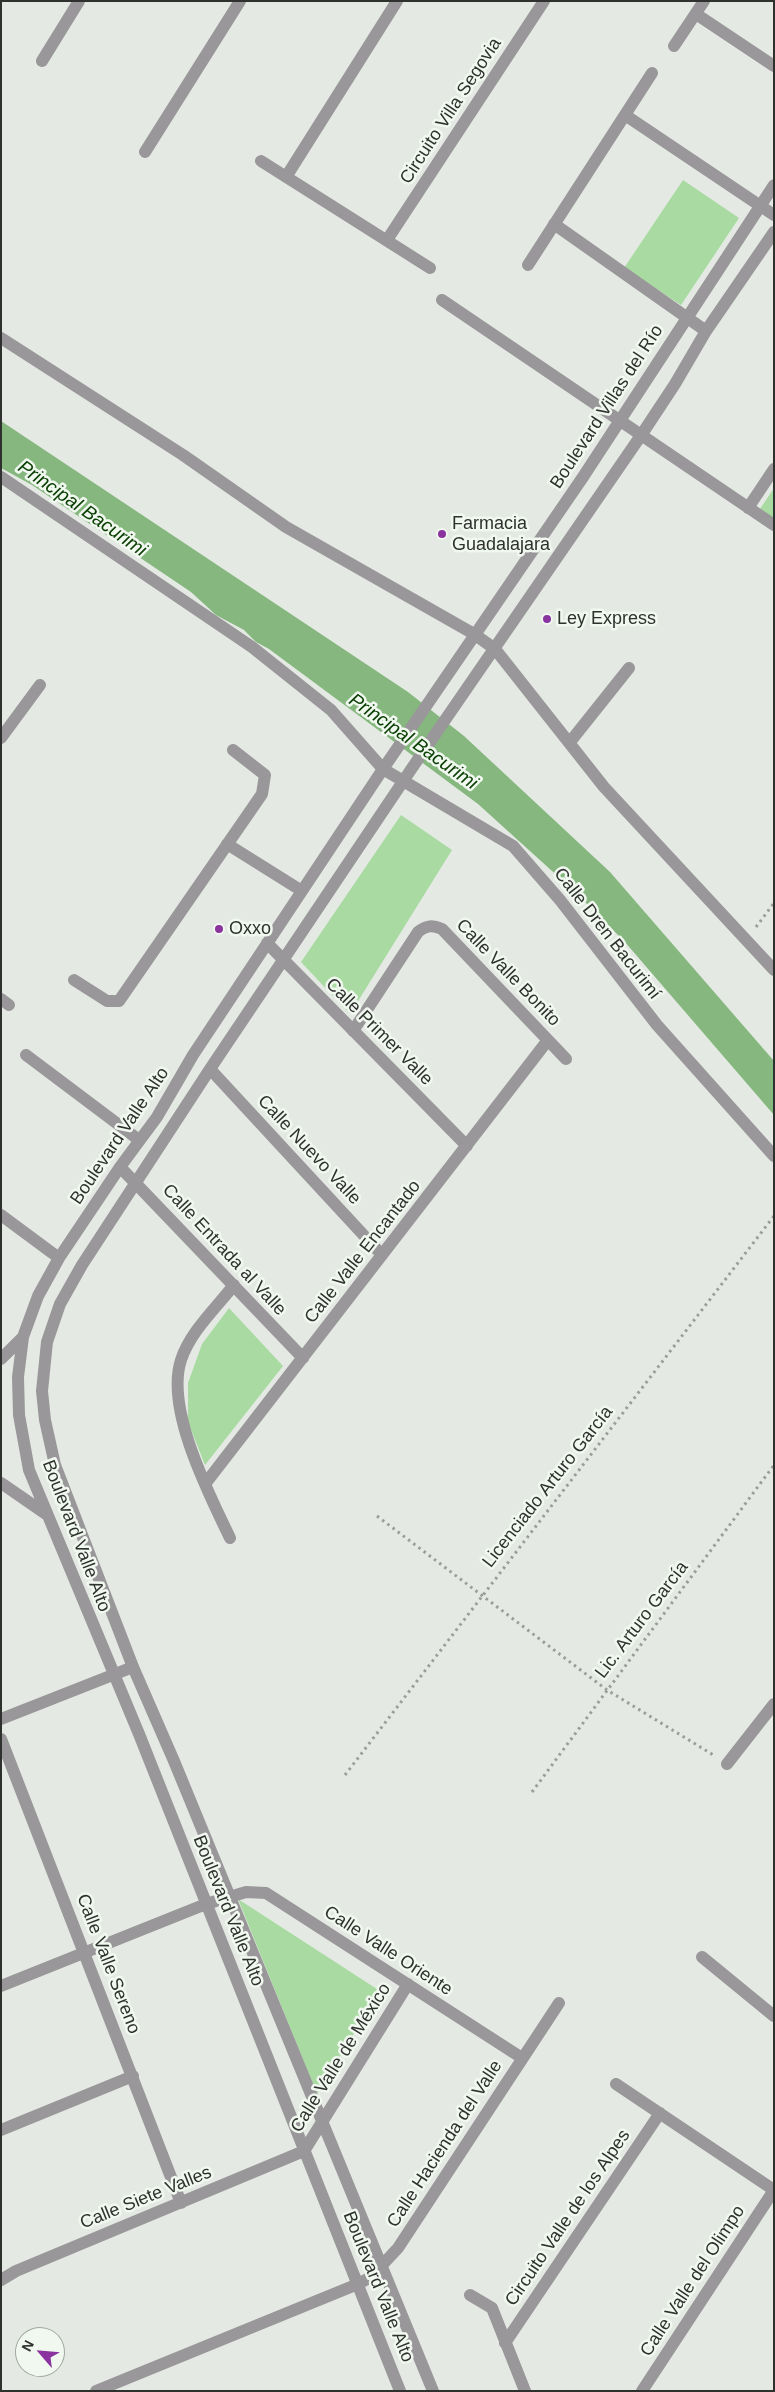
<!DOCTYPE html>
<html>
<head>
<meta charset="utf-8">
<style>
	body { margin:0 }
	#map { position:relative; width:775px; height:2392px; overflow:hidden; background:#e4eae3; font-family:Arial,sans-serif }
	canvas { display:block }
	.frame { position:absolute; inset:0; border:2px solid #2f312e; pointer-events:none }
	.north { position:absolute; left:15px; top:2327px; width:50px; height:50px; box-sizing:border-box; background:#f1f8f0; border:1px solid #a3a8a2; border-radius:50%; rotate:297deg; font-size:14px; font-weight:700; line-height:20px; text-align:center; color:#2f312e }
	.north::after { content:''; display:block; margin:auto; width:18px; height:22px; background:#8b339f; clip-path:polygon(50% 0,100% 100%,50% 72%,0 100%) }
</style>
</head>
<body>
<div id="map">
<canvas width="775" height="2392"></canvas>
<div class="frame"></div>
<div class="north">N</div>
</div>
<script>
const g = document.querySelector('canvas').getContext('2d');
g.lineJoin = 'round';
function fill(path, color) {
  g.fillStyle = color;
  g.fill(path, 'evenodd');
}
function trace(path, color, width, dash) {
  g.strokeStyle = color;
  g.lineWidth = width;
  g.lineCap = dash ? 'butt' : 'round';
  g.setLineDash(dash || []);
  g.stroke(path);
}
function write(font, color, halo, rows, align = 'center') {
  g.font = font + ' Arial,sans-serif';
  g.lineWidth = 5;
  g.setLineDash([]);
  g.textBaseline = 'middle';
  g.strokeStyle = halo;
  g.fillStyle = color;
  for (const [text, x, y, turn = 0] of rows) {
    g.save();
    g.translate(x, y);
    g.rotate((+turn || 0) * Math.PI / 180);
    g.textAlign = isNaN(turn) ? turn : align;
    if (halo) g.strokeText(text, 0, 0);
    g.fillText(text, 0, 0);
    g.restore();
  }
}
fill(new Path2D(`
	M683 180 739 218 681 305 624 268Z
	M774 488V519L760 509Z
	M401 815 452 850 350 1014 301 962Z
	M229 1308 283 1366 205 1465 188 1422V1383L202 1344Z
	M238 1899 380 1991 317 2094Z`), '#a8daa1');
fill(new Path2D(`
	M1 421 408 692 464 736 610 872 774 1061V1115L624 941 573 890 478 804 269 649 256 642 244 630 216 615 191 592 32 485 1 468Z`), '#85b77e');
trace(new Path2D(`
	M756 927 774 903
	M377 1516 607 1690 715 1756
	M345 1775 774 1216
	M532 1792 774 1465`), '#999e98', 3, [2.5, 4]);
trace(new Path2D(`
	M696 14 774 66
	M674 46 704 1
	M42 61 79 1
	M625 115 774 215
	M145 152 240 1
	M261 161 430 268
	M286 177 397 1
	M554 224 706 331
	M387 240 544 1
	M528 265 652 73
	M442 300 774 525
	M1 338 183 455 286 527 474 634 495 649 604 787 774 970
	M1 477 252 647 331 710 383 769 513 846 560 900 657 1025 774 1156
	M748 508 774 469
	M1 738 40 685
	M570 742 629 668
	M227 844 302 891
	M267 943 467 1146
	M74 980 107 1001H119L262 794 265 775 233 750
	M1 999 9 1005
	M353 1031 418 932C427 925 432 925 442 929L566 1059
	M26 1055 139 1140
	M210 1069 382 1255
	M120 1167 303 1358
	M1 1215 59 1258
	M1 1359 23 1337
	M1 1483 46 1514
	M205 1484 548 1040
	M230 1538C209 1494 165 1409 181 1360 190 1332 216 1308 234 1285
	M1 1719 133 1667
	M1 1739 181 2203
	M727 1764 774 1704
	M702 1957 774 2016
	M1 1986 206 1904 246 1892 266 1893 522 2058
	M616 2084 774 2190
	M1 2130 133 2076
	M1 2280 16 2271 304 2151 408 1984
	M470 2295 492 2308 525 2391
	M505 2343 660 2113
	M96 2391 358 2284 371 2277 398 2248 559 2003
	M400 2391 139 1734 29 1470 19 1415 18 1377 23 1337 38 1296 59 1258 120 1167 157 1117 193 1055 383 769 583 477 774 185
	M433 2391 174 1761 133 1667 55 1465 45 1420 42 1391 47 1342 60 1304 82 1265 210 1069 412 768 642 434 675 384 706 331 774 232
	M642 2391 774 2190`), '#9a979a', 12);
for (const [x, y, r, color] of [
	[442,534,5,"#8b339f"],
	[547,619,5,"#8b339f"],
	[219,929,5,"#8b339f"]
]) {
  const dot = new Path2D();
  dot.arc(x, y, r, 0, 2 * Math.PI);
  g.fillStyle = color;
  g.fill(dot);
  trace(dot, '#f1f8f0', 2);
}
write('18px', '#2f312e', '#f1f8f0', [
	["Circuito Villa Segovia",451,111,-57],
	["Boulevard Villas del Río",607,407,-57],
	["Calle Dren Bacurimí",607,934,52],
	["Calle Valle Bonito",508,973,46],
	["Calle Primer Valle",379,1032,45],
	["Boulevard Valle Alto",120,1136,-56],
	["Calle Nuevo Valle",309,1150,47],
	["Calle Entrada al Valle",224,1250,47],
	["Calle Valle Encantado",363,1252,-52],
	["Licenciado Arturo García",548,1487,-52],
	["Boulevard Valle Alto",76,1536,69],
	["Lic. Arturo García",642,1620,-53],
	["Boulevard Valle Alto",228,1911,68],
	["Calle Valle Oriente",388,1951,33],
	["Calle Valle Sereno",108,1964,69],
	["Calle Valle de México",341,2058,-58],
	["Calle Hacienda del Valle",445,2144,-57],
	["Calle Siete Valles",146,2198,-22],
	["Circuito Valle de los Alpes",568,2218,-56],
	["Calle Valle del Olimpo",693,2281,-57],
	["Boulevard Valle Alto",378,2287,68]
]);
write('18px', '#2f312e', '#f1f8f0', [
	["Farmacia",452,524],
	["Guadalajara",452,545],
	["Ley Express",557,619],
	["Oxxo",229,929]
], 'left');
write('italic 19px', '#0c4106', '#f1f8f0', [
	["Principal Bacurimi",82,509,35],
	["Principal Bacurimi",413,742,35]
]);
</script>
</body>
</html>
